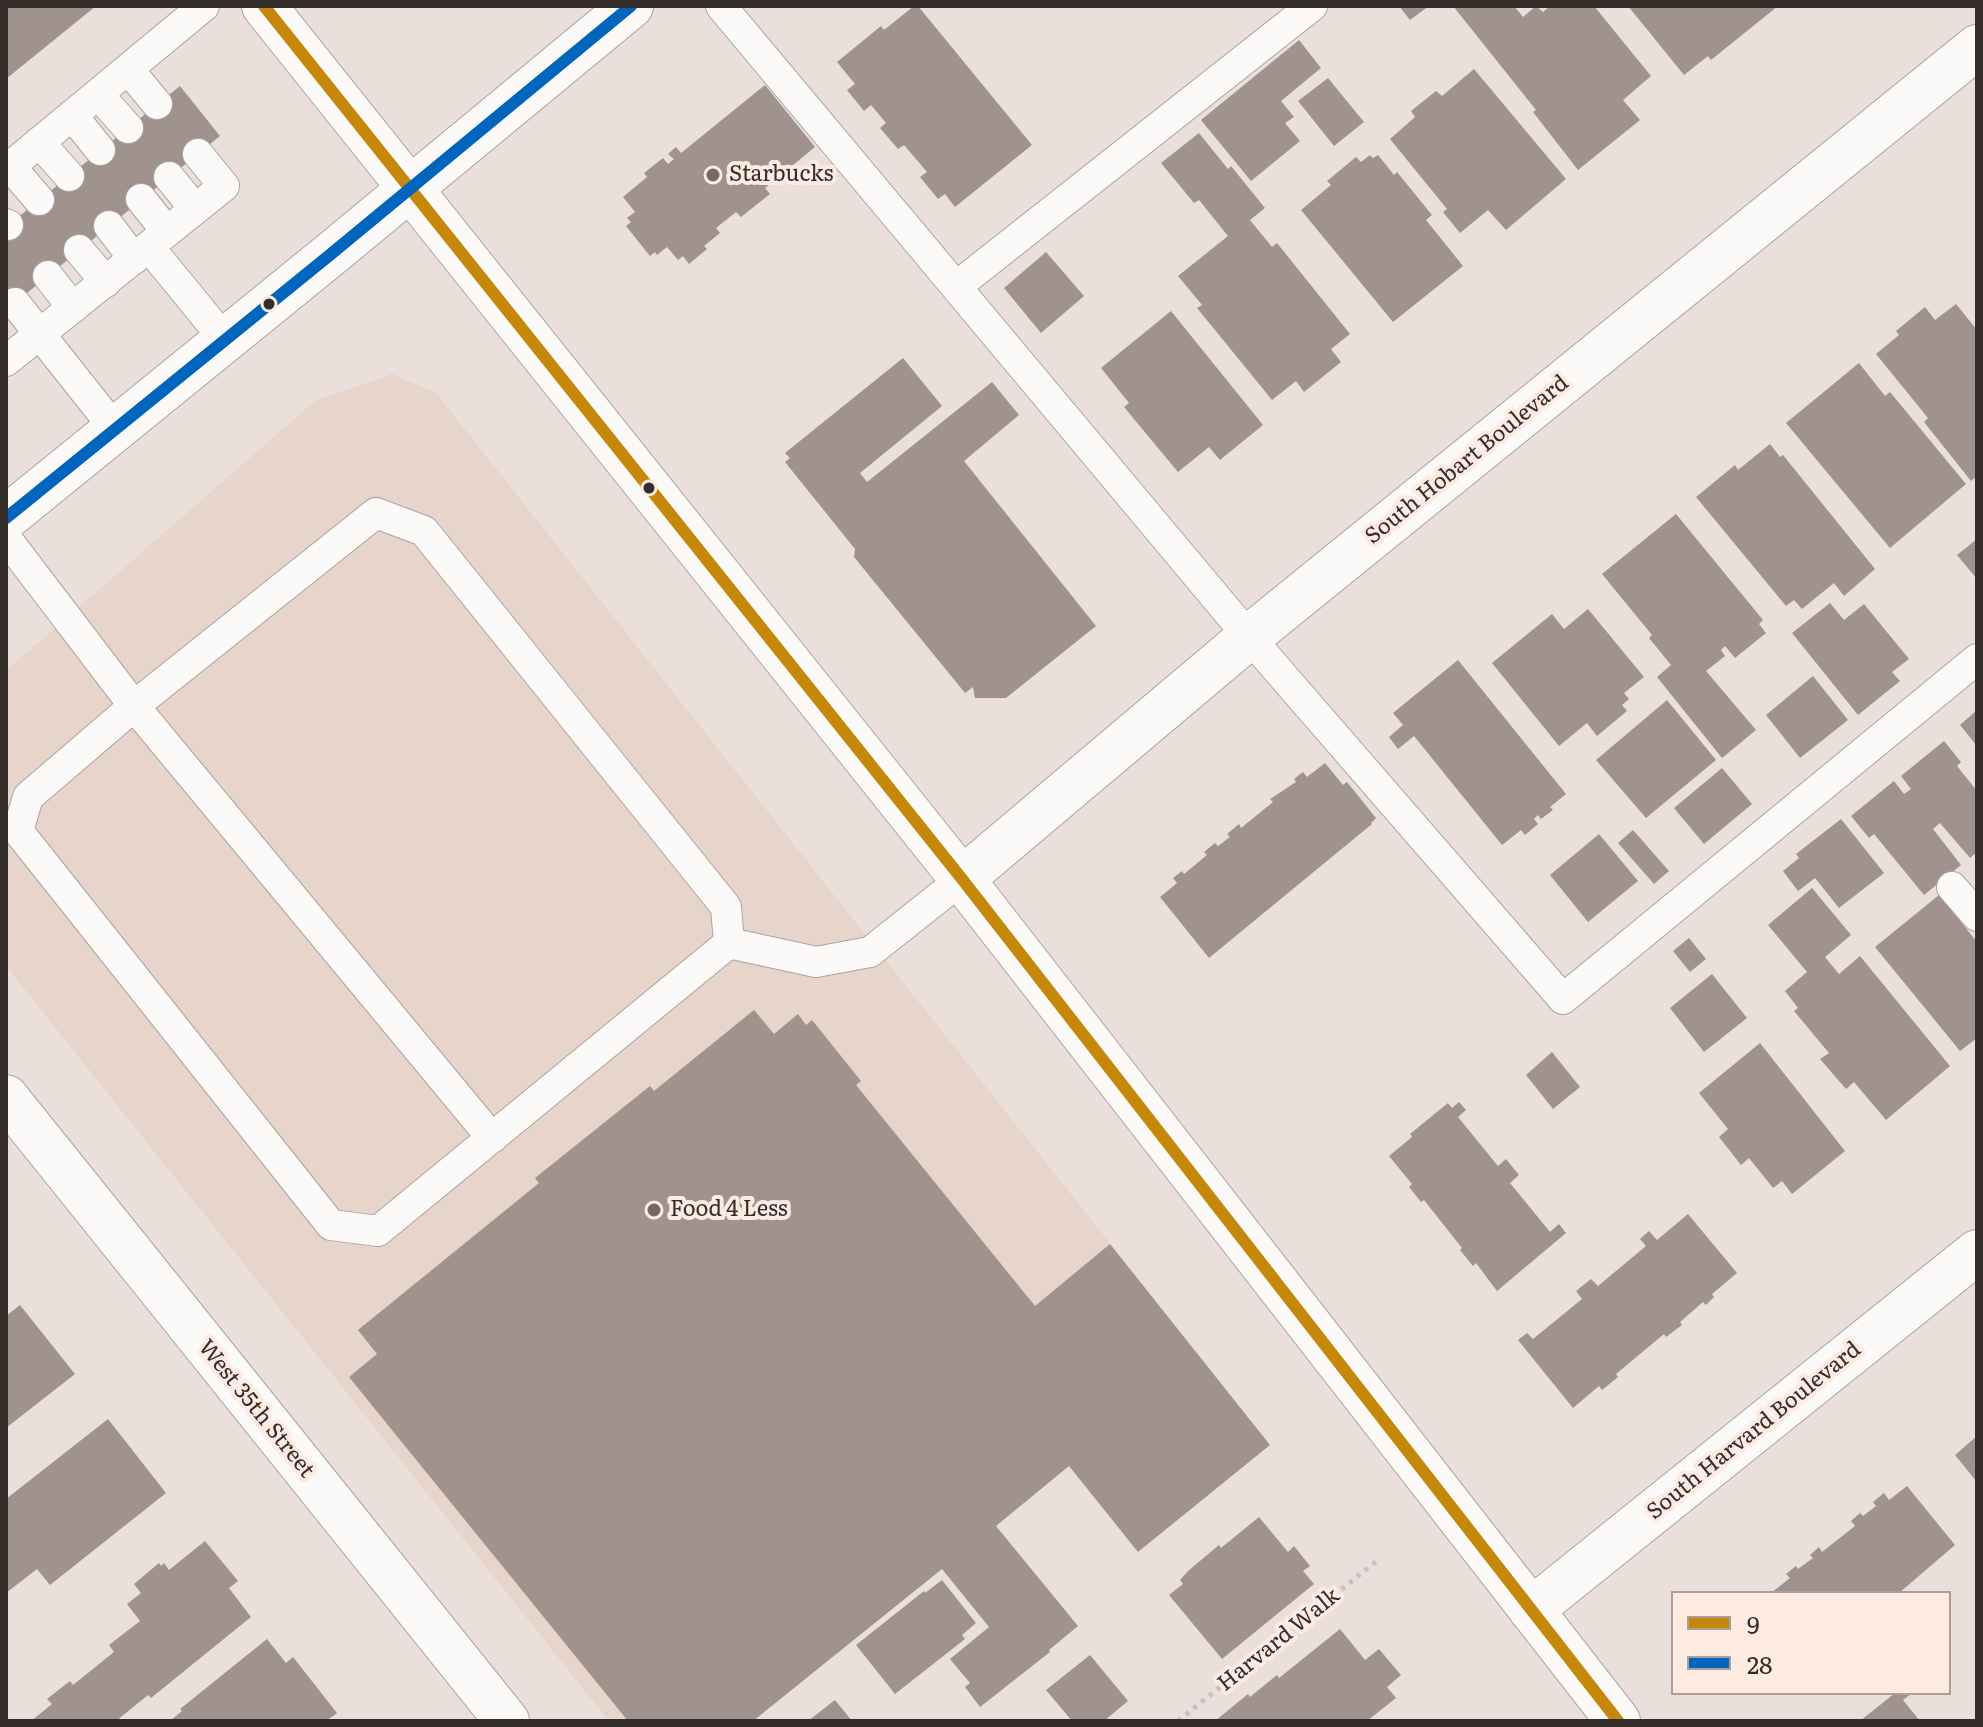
<!DOCTYPE html>
<html>
<head>
<meta charset="utf-8">
<style>
	body { margin:0 }
	#map { position:relative; width:1983px; height:1727px; overflow:hidden; background:#eadfda; font-family:Literata,serif }
	canvas { display:block }
	.frame { position:absolute; inset:0; border:8px solid #342d2a; pointer-events:none }
	.legend { position:absolute; left:1671px; top:1591px; width:280px; height:104px; box-sizing:border-box; background:#fdeae1; border:2px solid #ad9e98; margin:0; padding:10px 14px; list-style:none; font-size:24px; color:#342d2a }
	.legend li { display:flex; align-items:center; gap:16px; height:40px }
	.legend b { width:40px; border:2px solid #ad9e98 }
</style>
</head>
<body>
<div id="map">
<canvas width="1983" height="1727"></canvas>
<div class="frame"></div>
<ul class="legend">
<li><b style="height:10px;background:#c6880a"></b>9</li>
<li><b style="height:10px;background:#0065bd"></b>28</li>
</ul>
</div>
<script>
const g = document.querySelector('canvas').getContext('2d');
g.lineJoin = 'round';
function fill(path, color) {
  g.fillStyle = color;
  g.fill(path, 'evenodd');
}
function trace(path, color, width, dash) {
  g.strokeStyle = color;
  g.lineWidth = width;
  g.lineCap = dash ? 'butt' : 'round';
  g.setLineDash(dash || []);
  g.stroke(path);
}
function write(font, color, halo, rows, align = 'center') {
  g.font = font + ' Literata,serif';
  g.lineWidth = 8;
  g.setLineDash([]);
  g.textBaseline = 'middle';
  g.strokeStyle = halo;
  g.fillStyle = color;
  for (const [text, x, y, turn = 0] of rows) {
    g.save();
    g.translate(x, y);
    g.rotate((+turn || 0) * Math.PI / 180);
    g.textAlign = isNaN(turn) ? turn : align;
    if (halo) g.strokeText(text, 0, 0);
    g.fillText(text, 0, 0);
    g.restore();
  }
}
fill(new Path2D(`
	M392 374 436 393 1204 1362 1072 1469 1068 1466 996 1525 998 1529 945 1572 941 1569 753 1721H609L6 966V671L315 401Z`), '#e7d4cb');
fill(new Path2D(`
	M6 6H96L6 79Z
	M914 6H918L1032 145 955 207 945 194 938 199 920 177 927 172 904 145 898 149 880 128 886 123 871 105 864 111 847 90 855 84 837 62 881 26 884 30Z
	M1399 6H1429L1410 20Z
	M1453 6H1514L1523 17 1536 6 1543 12 1550 6H1594L1651 76 1623 100 1640 120 1578 170 1533 112 1536 110Z
	M1628 6H1778L1711 60 1708 56 1684 75Z
	M1299 40 1321 68 1281 101 1294 117 1285 123 1300 141 1251 181 1201 120Z
	M1474 69 1566 179 1506 230 1488 210 1460 233 1443 212 1447 209 1390 139 1415 117 1411 111 1436 91 1442 96Z
	M1328 78 1364 122 1334 146 1298 101Z
	M765 85 815 147 765 188 770 194 741 217 736 212 716 228 720 233 704 246 707 249 689 264 683 256 678 260 667 247 657 255 655 252 650 256 626 226 631 222 627 218 635 212 623 197 647 177 644 173 663 158 668 164 674 159 668 154 676 147 681 153Z
	M180 86 220 136 6 310V227Z
	M1199 133 1228 169 1231 166 1265 208 1250 220 1272 247 1277 243 1350 334 1331 349 1341 362 1304 392 1296 381 1272 400 1197 308 1202 305 1178 276 1228 236 1199 200 1194 203 1161 163Z
	M1370 155 1373 158 1378 155 1394 175 1397 172 1432 215 1426 220 1463 266 1393 322 1301 210 1331 185 1327 181 1356 157 1361 162Z
	M1046 252 1084 296 1041 333 1004 288Z
	M1956 304 1977 330V476L1971 481 1924 422 1928 418 1876 354 1899 335 1896 331 1925 307 1935 320Z
	M1171 311 1263 425 1220 460 1209 447 1178 472 1124 407 1129 403 1101 368Z
	M903 358 942 406 860 473 867 482 992 382 1019 415 964 461 1096 626 1006 698H975L973 687 965 693 854 557 855 549 785 462 790 458 785 453Z
	M1859 363 1885 396 1890 392 1966 484 1890 548 1786 423Z
	M1770 444 1780 457 1783 455 1875 569 1844 596 1834 583 1802 609 1794 600 1786 606 1696 497 1735 465 1738 470Z
	M1676 514 1763 620 1759 624 1766 633 1735 658 1725 646 1721 650 1725 656 1706 671 1756 730 1722 758 1657 677 1671 665 1649 638 1652 635 1602 574Z
	M1977 539V579L1957 555Z
	M1830 603 1844 620 1864 604 1909 659 1892 672 1900 681 1858 715 1792 633Z
	M1588 609 1644 677 1624 693 1629 699 1622 705 1627 711 1597 736 1587 723 1559 746 1492 663 1552 614 1564 629Z
	M1458 660 1566 794 1550 807 1553 810 1541 819 1538 815 1534 819 1538 824 1525 835 1521 830 1502 845 1414 736 1398 749 1389 737 1403 725 1393 713Z
	M1813 676 1848 720 1800 758 1766 715Z
	M1667 700 1716 760 1646 818 1596 760Z
	M1977 710V746L1960 725Z
	M1944 741 1961 762 1957 766 1977 791V852L1970 858 1940 823 1933 829 1961 865 1924 895 1874 834 1869 838 1851 816 1894 781 1904 794 1911 789 1901 776Z
	M1325 763 1343 785 1347 782 1376 818 1371 823 1372 824 1209 958 1160 897 1177 883 1173 878 1182 871 1184 874 1207 855 1204 852 1215 843 1218 846 1230 837 1227 834 1239 824 1241 828 1273 802 1270 799 1296 782 1294 779 1303 772 1307 777Z
	M1722 768 1752 804 1704 844 1674 808Z
	M1841 819 1884 873 1839 908 1815 878 1798 891 1783 871 1799 858 1796 854Z
	M1633 830 1669 871 1654 884 1618 843Z
	M1599 834 1638 881 1588 922 1550 875Z
	M1812 888 1851 935 1825 957 1839 974 1860 956 1950 1066 1886 1120 1854 1082 1846 1089 1820 1059 1829 1053 1794 1011 1798 1008 1785 991 1807 972 1768 925Z
	M1939 895 1977 942V1038L1960 1051 1875 947Z
	M1689 938 1706 959 1690 972 1673 951Z
	M1712 974 1747 1018 1704 1052 1670 1008Z
	M754 1010 774 1034 798 1014 806 1025 812 1020 861 1081 856 1085 1035 1306 1110 1244 1270 1445 1138 1552 1069 1466 996 1526 1078 1626 1049 1650 1050 1652 980 1707 965 1687 970 1683 950 1659 989 1627 942 1569 753 1721H628L349 1377 377 1354 358 1330 539 1183 535 1178 650 1086 654 1091Z
	M1760 1043 1845 1151 1792 1194 1782 1181 1773 1188 1749 1158 1741 1165 1719 1137 1728 1129 1699 1093Z
	M1552 1052 1580 1087 1553 1109 1526 1075Z
	M1459 1102 1466 1110 1458 1117 1498 1166 1506 1159 1519 1175 1510 1183 1550 1232 1559 1224 1566 1233 1497 1291 1476 1263 1473 1266 1460 1250 1462 1248 1424 1200 1421 1202 1409 1187 1412 1184 1389 1156 1412 1137 1410 1134 1448 1103 1452 1108Z
	M1688 1214 1737 1273 1712 1294 1714 1297 1706 1305 1703 1302 1680 1322 1682 1325 1666 1337 1664 1334 1616 1374 1618 1377 1602 1390 1599 1386 1573 1408 1518 1340 1527 1333 1533 1339 1582 1299 1576 1291 1591 1279 1598 1286 1646 1246 1640 1239 1649 1231 1657 1240Z
	M20 1305 75 1374 6 1428V1316Z
	M108 1419 166 1493 50 1585 37 1569 6 1593V1499Z
	M1977 1436V1482L1955 1455Z
	M1907 1486 1955 1545 1899 1593H1771L1790 1578 1786 1574 1796 1566 1798 1569 1813 1558 1810 1555 1819 1547 1822 1552 1855 1526 1851 1521 1860 1513 1863 1516 1876 1506 1873 1502 1884 1493 1889 1500Z
	M1259 1517 1288 1552 1294 1546 1310 1566 1303 1571 1314 1584 1222 1659 1169 1595 1183 1584 1180 1580 1188 1571 1219 1545 1221 1548Z
	M205 1541 238 1581 229 1588 251 1617 151 1698 148 1695 116 1721H31L52 1704 47 1699 70 1681 73 1685 114 1652 109 1645 140 1621 127 1604 141 1593 134 1584 159 1563 161 1566 164 1563 169 1570Z
	M942 1580 976 1623 962 1635 965 1639 895 1694 856 1645 924 1591 925 1593Z
	M1340 1629 1365 1660 1379 1649 1401 1675 1387 1687 1396 1698 1367 1721H1215L1248 1694 1250 1697 1277 1675 1279 1678Z
	M267 1639 286 1663 293 1657 337 1713 326 1721H170L182 1711 180 1709Z
	M1090 1655 1128 1701 1104 1721H1072L1046 1690Z
	M1895 1693H1912L1903 1700 1920 1721H1860Z
	M835 1700 852 1721H808Z`), '#a0938d');
const service = new Path2D(`
	M721 6 1249 637 1563 999 1977 659
	M128 69 157 104
	M98 94 128 128
	M72 115 100 150
	M39 142 69 176
	M10 166 39 200
	M6 170 204 6
	M169 177 195 209
	M141 199 167 232
	M6 224 8 225
	M109 226 134 259
	M149 247 225 340
	M79 250 106 282
	M48 276 73 308
	M957 286 1312 6
	M15 303 115 429
	M6 361 224 186 198 154
	M376 513 424 531 726 907 729 943 378 1231 331 1225 18 831 28 797 134 706Z
	M6 538 134 706 492 1138
	M1952 887 1977 916
	M729 943 816 962 870 952 962 879`);
const minor = new Path2D(`
	M962 879 1249 637 1977 47
	M6 1097 507 1721
	M1531 1610 1977 1252`);
const secondary = new Path2D(`
	M264 6 962 879 1618 1721`);
const primary = new Path2D(`
	M6 518 331 254 631 6`);
trace(service, '#aba39f', 32);
trace(minor, '#aba39f', 46);
trace(secondary, '#aba39f', 46);
trace(primary, '#aba39f', 46);
trace(new Path2D(`
	M1178 1721 1379 1559`), '#c7c2c0', 5, [4, 6]);
trace(service, '#fcfaf9', 30);
trace(minor, '#fcfaf9', 44);
trace(secondary, '#fcfaf9', 44);
trace(primary, '#fcfaf9', 44);
trace(new Path2D(`
	M264 6 962 879 1618 1721`), '#c6880a', 12);
trace(new Path2D(`
	M6 518 331 254 631 6`), '#0065bd', 12);
for (const [x, y, r, color] of [
	[713,175,8,"#746b68"],
	[269,304,7,"#342d2a"],
	[649,488,7,"#342d2a"],
	[654,1210,8,"#746b68"]
]) {
  const dot = new Path2D();
  dot.arc(x, y, r, 0, 2 * Math.PI);
  g.fillStyle = color;
  g.fill(dot);
  trace(dot, '#fdeae1', 3);
}
write('22px', '#342d2a', '#fdeae1', [
	["Starbucks",729,175],
	["Food 4 Less",670,1210]
], 'left');
write('22px', '#342d2a', '#fdeae1', [
	["South Hobart Boulevard",1467,460,-39],
	["West 35th Street",256,1409,51],
	["South Harvard Boulevard",1754,1431,-39],
	["Harvard Walk",1279,1640,-39]
]);
</script>
</body>
</html>
